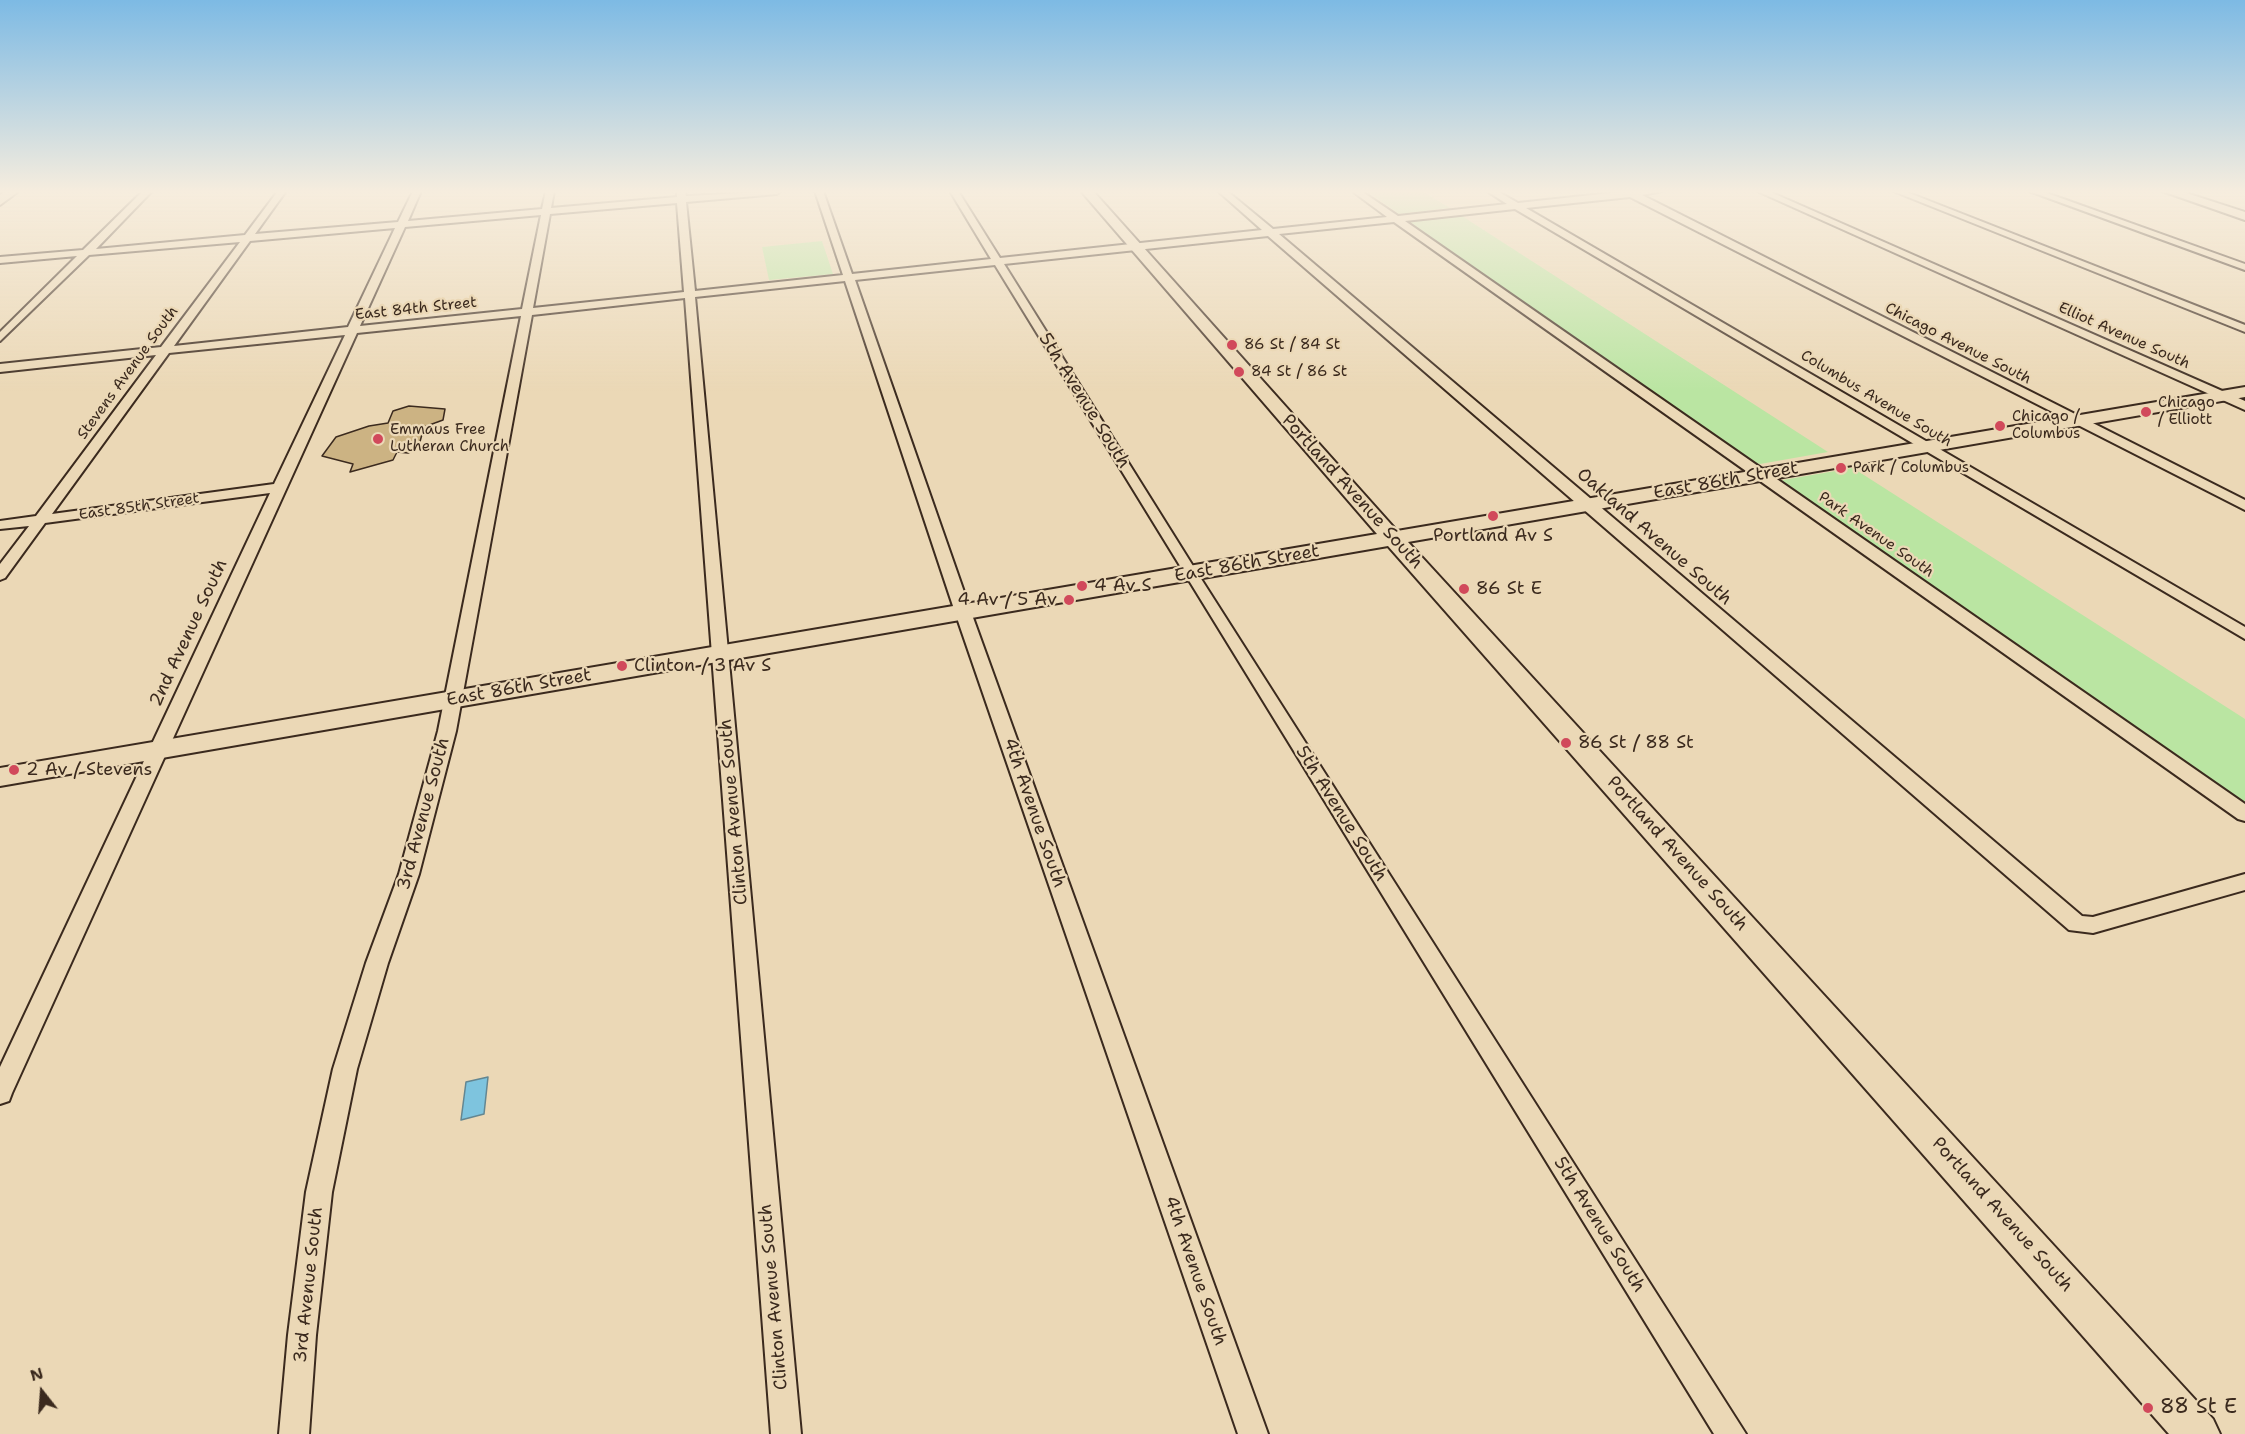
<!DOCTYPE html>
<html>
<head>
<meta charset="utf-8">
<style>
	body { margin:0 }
	#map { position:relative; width:2245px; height:1434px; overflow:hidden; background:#ebd8b6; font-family:"Shantell Sans",sans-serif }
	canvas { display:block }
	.north { position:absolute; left:12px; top:1362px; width:60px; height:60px; -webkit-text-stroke:4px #ebd8b6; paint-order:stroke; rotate:343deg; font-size:16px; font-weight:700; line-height:24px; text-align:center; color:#3b2a1e }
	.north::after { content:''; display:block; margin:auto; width:21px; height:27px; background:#3b2a1e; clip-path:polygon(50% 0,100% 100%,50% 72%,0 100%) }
</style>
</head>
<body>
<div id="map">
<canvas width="2245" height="1434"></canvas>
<div class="north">N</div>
</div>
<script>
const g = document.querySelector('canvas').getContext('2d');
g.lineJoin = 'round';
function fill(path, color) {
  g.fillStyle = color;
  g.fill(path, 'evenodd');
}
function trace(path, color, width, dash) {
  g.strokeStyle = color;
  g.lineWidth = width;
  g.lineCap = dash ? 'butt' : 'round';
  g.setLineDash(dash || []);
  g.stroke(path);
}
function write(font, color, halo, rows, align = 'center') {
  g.font = font + ' "Shantell Sans",sans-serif';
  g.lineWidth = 4.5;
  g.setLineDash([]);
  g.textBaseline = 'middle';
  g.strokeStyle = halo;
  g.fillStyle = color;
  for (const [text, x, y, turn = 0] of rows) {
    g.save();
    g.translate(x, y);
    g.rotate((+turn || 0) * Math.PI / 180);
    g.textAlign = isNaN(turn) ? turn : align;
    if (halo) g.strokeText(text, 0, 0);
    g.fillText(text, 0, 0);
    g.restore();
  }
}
fill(new Path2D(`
	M1366 191H1422L1450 208 1399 214Z
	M1462 216 1828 452 1760 464 1753 462 1408 222Z
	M822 241 833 274 769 280 762 247Z
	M1853 468 2245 719V803L1782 484 1783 480Z`), '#bae5a2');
const water = new Path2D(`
	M488 1077 484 1114 461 1120 466 1082Z`);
fill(water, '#7ec4de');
trace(water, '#638691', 1.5);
const building = new Path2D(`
	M409 406 445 409 443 420 424 427 418 449 408 453 397 452 393 460 350 472 353 464 322 456 336 437 369 426 388 423 393 411Z`);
fill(building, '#ccb383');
trace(building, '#3b2a1e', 1.5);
const street = new Path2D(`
	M143 191H152L96 249 245 235 278 191H286L255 234 398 222 413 191H421L408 221 542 209 546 191H554L551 208 677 197V191H685L686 196 781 191 777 194 686 202 695 291 843 275 815 191H823L852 274 991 259 950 191H958L1000 258 1262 230 1218 191H1227L1273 229 1387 217 1352 191H1361L1398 216 1507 204 1487 191H1497L1518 203 1629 191H1663L1642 195 2245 500V510L1630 197 1526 208 2245 627V639L1515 209 1405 221 2245 804V821L2238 819 1394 222 1279 234 2082 916 2093 917 2245 874V890L2093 933 2069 930 1268 236 1004 264 1198 574 1746 1434H1714L995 265 855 280 971 612 1268 1434H1238L955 612 845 281 695 297 801 1434H771L685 298 532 315 456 731 419 874 388 963 357 1069 332 1192 316 1335 309 1434H279L288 1335 306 1192 333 1069 366 963 399 874 438 731 521 316 357 333 12 1093 9 1101 0 1104V1067L270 493 45 523 5 578 0 580V564L29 526 0 529V521L36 516 156 355 0 372V364L161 347 240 242 89 255 0 341V332L77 256 0 263V257L83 250ZM677 203 684 292 533 308 550 214ZM541 215 522 309 360 326 405 227ZM395 228 348 327 174 346 250 241ZM345 335 274 484 52 514 169 353Z
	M1757 191H1768L2245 401V410Z
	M1893 191H1904L2245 325V332Z
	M2029 191H2041L2245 264V270Z`);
const secondary = new Path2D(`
	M6 191H19L0 205V195Z
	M1081 191H1093L1397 531 2245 387V397L1408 542 2213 1419 2220 1434H2169L1388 546 0 786V768L1377 534Z
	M2162 191H2180L2245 212V220Z`);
trace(street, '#3b2a1e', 4);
trace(secondary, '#3b2a1e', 4);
fill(street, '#ebd8b6');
fill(secondary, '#ebd8b6');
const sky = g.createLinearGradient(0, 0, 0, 391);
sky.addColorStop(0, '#7dbae4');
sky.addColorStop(0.49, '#f6edde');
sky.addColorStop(1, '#f6edde00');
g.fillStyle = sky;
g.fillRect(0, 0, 2245, 391);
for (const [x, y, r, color] of [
	[1232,345,6,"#d1495b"],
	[1239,372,6,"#d1495b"],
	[2146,412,6,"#d1495b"],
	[2000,426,6,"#d1495b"],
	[378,439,6,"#d1495b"],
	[1841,468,6,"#d1495b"],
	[1493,516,6,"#d1495b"],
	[1082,586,6,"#d1495b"],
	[1464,589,6,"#d1495b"],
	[1069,600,6,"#d1495b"],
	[622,666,6,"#d1495b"],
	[1566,743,6,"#d1495b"],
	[14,770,6,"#d1495b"],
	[2148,1408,6,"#d1495b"]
]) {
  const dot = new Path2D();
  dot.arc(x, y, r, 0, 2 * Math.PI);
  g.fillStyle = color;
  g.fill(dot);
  trace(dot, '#ebd8b6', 2);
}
write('15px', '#3b2a1e', '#ebd8b6', [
	["East 84th Street",416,309,-6],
	["Elliot Avenue South",2124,336,24],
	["Chicago Avenue South",1958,344,27],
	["Stevens Avenue South",128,373,-54],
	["Columbus Avenue South",1876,399,31],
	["East 85th Street",139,507,-8],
	["Park Avenue South",1876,535,35]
]);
write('15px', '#3b2a1e', '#ebd8b6', [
	["86 St / 84 St",1244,345],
	["84 St / 86 St",1251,372],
	["Chicago",2158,403],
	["/ Elliott",2158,420],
	["Chicago /",2012,417],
	["Columbus",2012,434],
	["Emmaus Free",390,430],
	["Lutheran Church",390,447],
	["Park / Columbus",1853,468]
], 'left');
write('18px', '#3b2a1e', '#ebd8b6', [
	["5th Avenue South",1084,401,58],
	["East 86th Street",1726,481,-10],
	["Portland Avenue South",1352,492,48],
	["Oakland Avenue South",1654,537,41],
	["East 86th Street",1247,564,-10],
	["2nd Avenue South",189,633,-65],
	["East 86th Street",519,688,-10],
	["Clinton Avenue South",734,812,-95],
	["4th Avenue South",1034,813,71],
	["3rd Avenue South",424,814,-75],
	["5th Avenue South",1341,814,58],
	["Portland Avenue South",1677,854,48],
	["Portland Avenue South",2002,1215,48],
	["5th Avenue South",1599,1225,58],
	["4th Avenue South",1195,1271,71],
	["3rd Avenue South",309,1285,-84],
	["Clinton Avenue South",774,1297,-95]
]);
write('18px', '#3b2a1e', '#ebd8b6', [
	["Portland Av S",1493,536,"center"],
	["4 Av S",1094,586],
	["86 St E",1476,589],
	["4 Av / 5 Av",1057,600,"right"],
	["Clinton / 3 Av S",634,666],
	["86 St / 88 St",1578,743],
	["2 Av / Stevens",26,770]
], 'left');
write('21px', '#3b2a1e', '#ebd8b6', [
	["88 St E",2160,1408]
], 'left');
</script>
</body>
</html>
